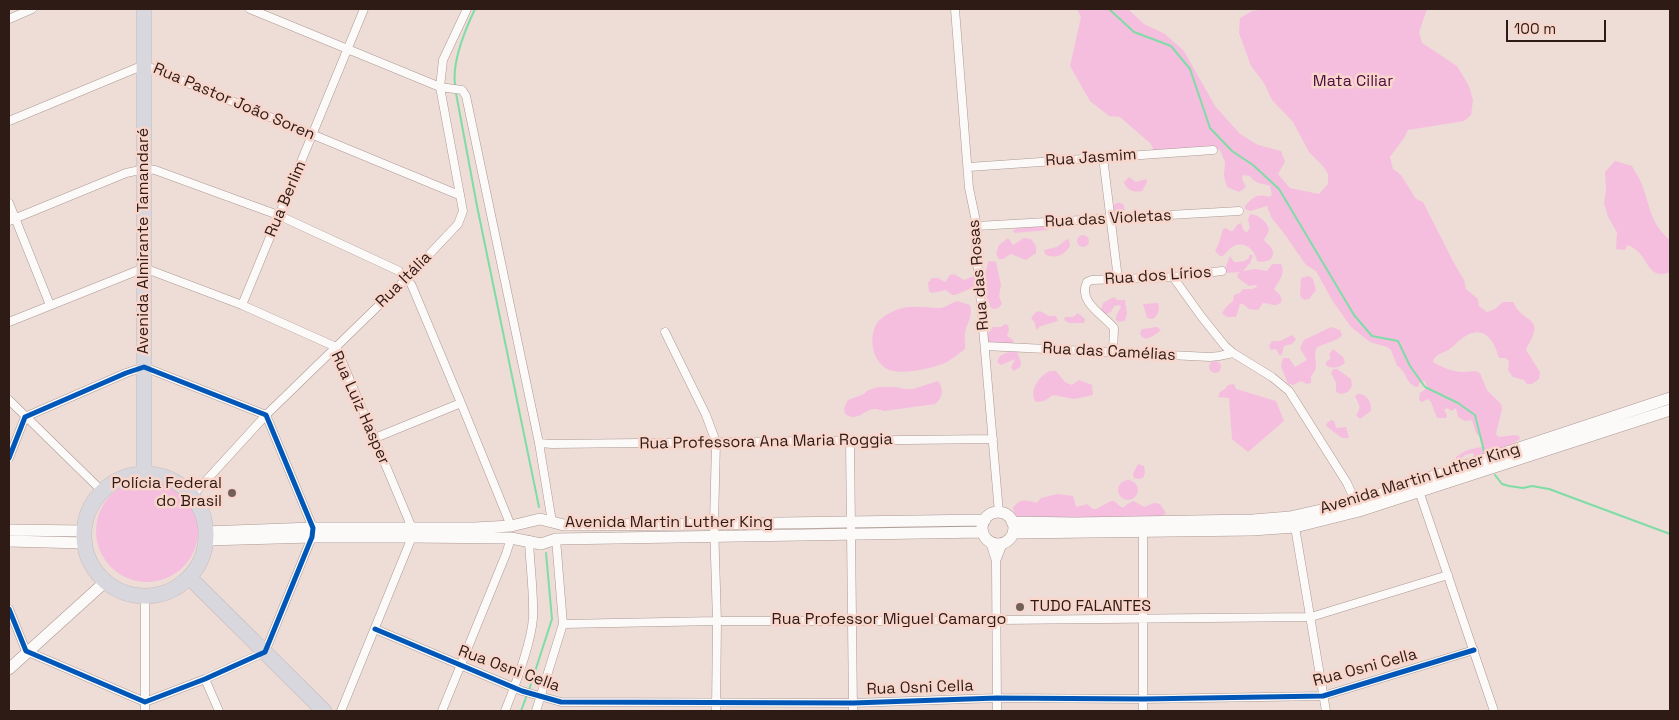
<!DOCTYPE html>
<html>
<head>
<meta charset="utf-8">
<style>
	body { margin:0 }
	#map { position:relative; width:1679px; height:720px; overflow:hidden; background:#eedcd6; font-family:"Space Grotesk",sans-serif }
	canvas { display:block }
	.frame { position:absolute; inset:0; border:10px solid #2f1b15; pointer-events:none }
	.scale { position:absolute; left:1506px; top:20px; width:100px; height:22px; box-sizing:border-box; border:2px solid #2f1b15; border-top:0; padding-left:6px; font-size:15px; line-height:18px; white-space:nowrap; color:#2f1b15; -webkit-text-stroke:4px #f8d6cc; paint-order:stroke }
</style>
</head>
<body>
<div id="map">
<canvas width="1679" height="720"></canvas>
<div class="frame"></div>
<div class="scale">100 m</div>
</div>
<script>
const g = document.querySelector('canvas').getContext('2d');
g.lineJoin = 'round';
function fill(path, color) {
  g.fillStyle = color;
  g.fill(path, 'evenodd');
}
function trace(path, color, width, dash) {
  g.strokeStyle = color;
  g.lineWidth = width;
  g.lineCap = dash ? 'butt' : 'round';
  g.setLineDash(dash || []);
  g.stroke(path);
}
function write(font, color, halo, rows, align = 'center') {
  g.font = font + ' "Space Grotesk",sans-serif';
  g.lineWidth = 5;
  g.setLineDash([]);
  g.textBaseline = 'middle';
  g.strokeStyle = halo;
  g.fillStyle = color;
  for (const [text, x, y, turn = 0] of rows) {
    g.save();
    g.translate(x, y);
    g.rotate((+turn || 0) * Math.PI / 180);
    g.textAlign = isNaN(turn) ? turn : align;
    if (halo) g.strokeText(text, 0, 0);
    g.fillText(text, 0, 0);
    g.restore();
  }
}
fill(new Path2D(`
	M1077 9H1128L1144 24 1165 34 1184 51 1215 106 1240 134 1258 145 1281 151 1285 162 1278 174 1290 188 1319 194 1328 184V174L1323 166 1309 152 1293 122 1272 100 1264 83 1251 66 1239 33 1240 18 1252 11 1269 9H1427L1419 32 1422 43 1457 66 1469 86 1473 100 1471 115 1464 121 1408 130 1404 138 1390 157 1393 169 1401 175 1416 199 1423 202 1454 263 1464 280 1466 289 1478 299 1479 306 1487 312 1495 309 1503 302H1513C1515 305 1517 310 1520 312 1527 320 1539 321 1533 335 1531 341 1528 344 1526 350L1540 372 1539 379 1532 384H1527L1524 380 1513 377 1508 370 1509 361 1505 358H1499C1493 336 1481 323 1460 340 1457 342 1454 346 1451 348 1444 354 1436 352 1433 362 1443 368 1453 372 1464 372 1471 372 1474 370 1480 373L1487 390 1501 404 1502 409 1496 434 1499 437 1514 435 1519 436 1520 439 1494 454 1472 458 1474 455 1473 453 1465 455 1460 460 1456 459V457C1466 450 1469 449 1482 447L1483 444 1480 437 1476 433 1472 420 1465 421 1458 417 1456 408 1452 411 1447 408 1444 410 1447 415 1446 418H1437L1431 402 1428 399 1422 402 1419 400 1420 393 1427 388 1425 381 1420 382 1418 387C1406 386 1407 371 1397 366L1391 350 1387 347 1370 342 1351 327 1332 300 1316 271 1306 265 1283 232 1271 217 1267 206 1250 211 1245 209V206C1253 198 1256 193 1269 197L1272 195 1270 186C1262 183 1255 184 1250 176L1243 175 1242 179 1246 187 1239 192 1227 187 1224 176 1225 162 1220 150 1212 148 1154 151 1151 144 1120 117 1109 116 1090 101 1070 66 1081 17Z
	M1615 161 1632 166C1634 171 1638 175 1640 180 1650 203 1649 223 1670 240V272C1645 282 1650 252 1627 245L1625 250 1616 249 1617 233 1618 234 1608 217 1604 203 1606 190 1605 172Z
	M1129 177 1136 182 1146 179 1147 182 1142 191C1134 193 1126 190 1124 182Z
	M1113.5 208a5.5 5.5 0 1 1 11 0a5.5 5.5 0 1 1-11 0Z
	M1250 214C1257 214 1272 224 1268 233 1267 235 1265 237 1264 240 1266 243 1270 245 1272 249 1277 259 1265 264 1257 261 1255 250 1244 239 1232 247 1229 249 1226 253 1223 256H1220L1215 251 1219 243 1223 229 1226 228 1230 231H1233L1238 224 1241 223 1244 231 1247 232 1250 228 1248 219Z
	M1041 218 1047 225 1048 230 1014 233 1013 231 1017 228 1034 226 1037 219Z
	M1077 241a6 6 0 1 1 12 0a6 6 0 1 1-12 0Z
	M1008 238 1013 245 1024 238 1031 239 1036 246V253L1026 260 1011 254 1003 259H999L996 254 999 245Z
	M1067 239 1069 240 1070 246C1065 255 1054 260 1045 254L1044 250 1057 247Z
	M1249 255H1253L1250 263 1243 271 1255 269 1267 271 1272 264H1281C1286 273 1279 281 1274 289L1280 295 1282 301C1275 309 1271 303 1263 303L1258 310 1249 309 1243 304H1240L1236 317H1227L1222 313 1227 306 1233 301 1234 295 1240 293 1243 289H1252L1257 287 1256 285 1249 286 1238 278 1237 275 1240 272 1226 273 1224 271 1230 256 1234 262C1239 262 1245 262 1249 258Z
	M990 261 996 262 1001 285 999 296 1002 304 998 308 993 309 990 307C990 301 986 298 984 292 982 282 986 271 988 262Z
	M954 274 964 280 976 275 978 284 972 288 955 295H952L946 290 932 293 929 291 928 283 932 278H938L945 282 950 275Z
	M1309 276 1313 279 1316 290 1309 299 1304 300 1300 296 1301 278Z
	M1114 297 1117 300H1125L1127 314 1125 321 1118 322 1116 320V316L1121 307 1120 305 1114 306 1111 312 1104 315 1100 313 1103 303Z
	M957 301 970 305C973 316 967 323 965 333 964 338 966 344 965 349 959 353 954 358 947 362 934 368 901 376 887 369 872 360 869 339 876 325 879 319 888 313 894 311 909 304 924 308 939 308 945 308 951 303 957 301Z
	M1158 303C1160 308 1158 317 1152 319L1147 318 1143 304Z
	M1040 311 1049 316H1056L1058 321 1041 326 1036 330 1035 323 1031 318 1036 312Z
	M1078 313 1085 319 1084 323H1069L1064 320 1065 317H1073Z
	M1005 324 1008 325 1009 330 1007 336 1013 340 1014 343 994 350 987 342V335L993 327H1001Z
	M1157 327 1161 330 1153 336 1146 339 1141 336 1140 333 1142 329Z
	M1331 327 1340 330 1342 335 1338 339 1317 347C1311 359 1322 365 1311 376V383L1307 384 1301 381 1293 385 1288 384 1281 366 1283 358H1289L1295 367 1307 360 1300 348 1304 340Z
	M1292 335 1296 339 1292 344 1284 346 1282 354 1280 356 1276 349 1271 350 1269 346 1272 341H1280Z
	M1333 349 1343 357 1345 363C1341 367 1331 370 1326 365V362L1331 358 1329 354Z
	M1011 351H1017L1021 362 1020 367 1014 371 1011 368 1015 359 1001 365 997 362 1000 356Z
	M1209 367a6 6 0 1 1 12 0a6 6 0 1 1-12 0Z
	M1333 369H1337L1351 379 1352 386 1348 392 1342 394 1336 392V383L1331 373Z
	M1050 371H1056L1065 382 1072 385 1079 380 1092 385 1093 395 1074 399 1053 395 1044 401 1036 402C1028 391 1039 376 1050 371Z
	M938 381C944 389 943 398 935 404L884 411C881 410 878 409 876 409 864 408 859 423 845 414L844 408 848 400 864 394 868 390 879 387H896L904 389H913Z
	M1234 384 1236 389 1276 401 1284 421 1248 452 1232 439 1229 398 1218 397 1220 392 1225 389 1228 385Z
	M1357 394C1367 393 1372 403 1371 411L1360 419 1356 415C1362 407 1359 404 1355 397Z
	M1331 420 1334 421 1336 428 1346 427 1349 438H1342L1326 426 1327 423Z
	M1138 464 1144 466 1145 473 1143 478 1138 479 1134 478 1133 474Z
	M96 531a51 51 0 1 1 102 0a51 51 0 1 1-102 0Z
	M1118 490a10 10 0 1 1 20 0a10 10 0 1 1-20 0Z
	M1058 494 1073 496 1076 507 1087 504 1093 509H1096L1111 501H1114C1127 513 1121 505 1134 501L1144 507 1154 503 1160 504 1166 513 1162 516 1078 518 1015 517 1013 508C1020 498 1027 500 1037 503L1041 498Z`), '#f5bedf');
trace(new Path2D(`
	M1109 9 1134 32 1171 46 1190 69 1210 128 1232 151 1253 165 1279 189 1354 315 1372 336 1398 341 1410 366 1425 387 1458 403 1475 415 1484 451
	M455 85C452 63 465 30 475 9
	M456 93 477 206 539 507
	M1495 475 1502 484 1509 486 1523 488 1532 486 1549 489 1670 534
	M529 690 552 619 546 553
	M521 711 527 695`), '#7fdca6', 2);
const street = new Path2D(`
	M250 9 440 87 462 90 466 96 539 443 552 522
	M955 9 969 188 977 226 976 247 999 513
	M9 19 32 9
	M9 121 144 65 459 195
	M1103 157 1118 279
	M969 167 1213 150
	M9 203 50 305
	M9 221 126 173 145 169 155 170 278 215 399 271 407 278 412 286 461 403 511 526
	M977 226 1239 211
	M1173 277 1201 316 1225 346 1233 353 1272 377 1289 391 1347 483 1357 505
	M242 305 364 9
	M9 322 144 268 242 305 336 347 412 528V537L341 711
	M665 332 706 415 716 442 714 524 717 621 716 711
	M985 346 1210 357 1219 356 1233 353
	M1113 352 1114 328C1104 315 1077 302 1087 282L1092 280 1173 277 1222 271
	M9 400 102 491
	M375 438 461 403
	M850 441 853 711
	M539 443 552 444 993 439
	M9 458 25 417 126 373 144 367 266 415 313 528 312 537 265 652 205 679 145 702 26 651 9 609
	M1419 491 1494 711
	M192 496 266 415 407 278 458 224 463 211 440 87 443 60 467 9
	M1295 527 1326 711
	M1143 532V711
	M990 542 996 561 997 711
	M996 561 1003 543
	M145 596V711
	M563 624 717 621H896L1311 617 1448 575
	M375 629 522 691 561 702 853 703 997 698 1143 699 1323 696 1474 650
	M205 679 219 711
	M442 711 506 554 511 538
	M505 711C515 686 531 645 533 618 534 593 530 566 529 540
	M536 711 563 624 556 539`);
const secondary = new Path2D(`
	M982 528a16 16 0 1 1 32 0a16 16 0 1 1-32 0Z
	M1012 522 1074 523 1253 520 1290 517 1356 502 1670 398
	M9 530 83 531
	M206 532 313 528H475L511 526 540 519 564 525 714 524 985 520
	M1013 533 1252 530 1295 527 1359 511 1670 410
	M206 540 312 537H412L511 538 541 544 556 539 983 532
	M9 541 84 543
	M9 669 105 582`);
const highway = new Path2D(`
	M144 9V474
	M84 535a61 61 0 1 1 122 0a61 61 0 1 1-122 0Z
	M189 577 324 711`);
trace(street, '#ab9993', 9);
trace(secondary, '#ab9993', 12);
trace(highway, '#c7bcb9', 16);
trace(street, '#fcfaf9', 8);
trace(secondary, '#fcfaf9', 11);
trace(highway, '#d8d7de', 15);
trace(new Path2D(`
	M9 458 25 417 126 373 144 367 266 415 313 528 312 537 265 652 205 679 145 702 26 651 9 609
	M375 629 522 691 561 702 853 703 997 698 1143 699 1323 696 1474 650`), '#0057b8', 5);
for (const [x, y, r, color] of [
	[232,493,5,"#725f59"],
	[1020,607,5,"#725f59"]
]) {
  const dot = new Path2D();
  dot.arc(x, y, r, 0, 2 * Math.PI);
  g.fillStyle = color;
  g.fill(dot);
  trace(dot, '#f8d6cc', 2);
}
write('16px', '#4d0c42', '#f8d6cc', [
	["Mata Ciliar",1353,82]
]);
write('16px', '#2f1b15', '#f8d6cc', [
	["Rua Pastor João Soren",234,102,23],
	["Rua Jasmim",1091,158,-4],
	["Rua Berlim",286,199,-67],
	["Rua das Violetas",1108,219,-3],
	["Avenida Almirante Tamandaré",144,241,-90],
	["Rua das Rosas",979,275,-95],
	["Rua dos Lírios",1158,276,-4],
	["Rua Itália",404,280,-45],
	["Rua das Camélias",1109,352,3],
	["Rua Luiz Hasper",360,408,66],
	["Rua Professora Ana Maria Roggia",766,442,-1],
	["Avenida Martin Luther King",1420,479,-17],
	["Avenida Martin Luther King",669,523],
	["Rua Professor Miguel Camargo",889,620],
	["Rua Osni Cella",1365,668,-15],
	["Rua Osni Cella",509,669,20],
	["Rua Osni Cella",920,688,-2]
]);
write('16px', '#2f1b15', '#f8d6cc', [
	["Polícia Federal",222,484],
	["do Brasil",222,502],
	["TUDO FALANTES",1030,607,"left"]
], 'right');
</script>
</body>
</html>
